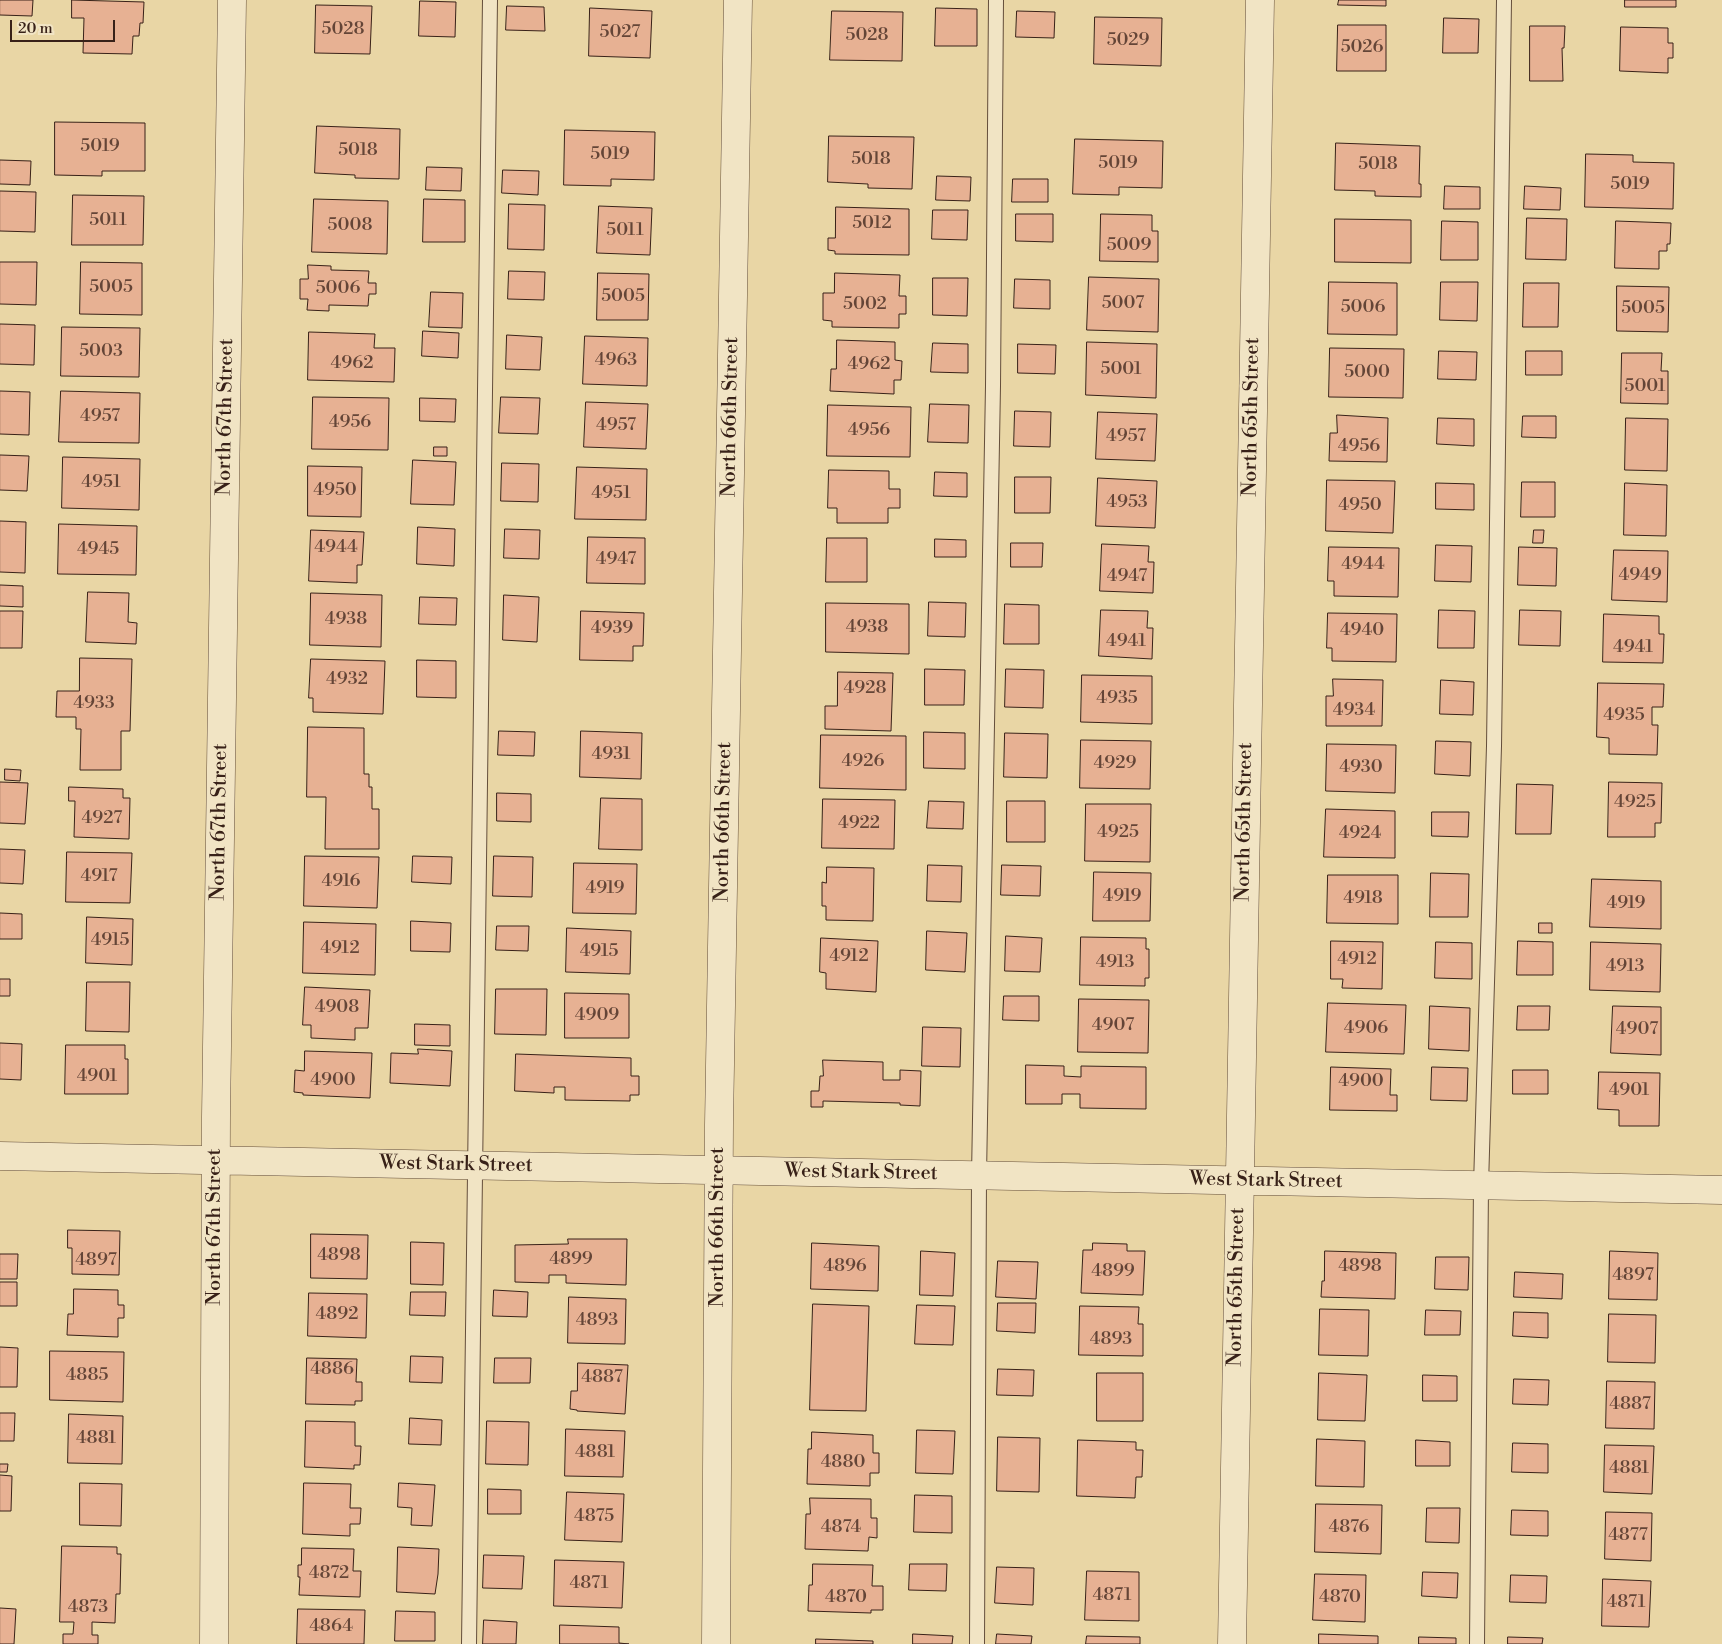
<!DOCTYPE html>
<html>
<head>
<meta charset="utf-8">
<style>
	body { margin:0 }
	#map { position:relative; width:1722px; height:1644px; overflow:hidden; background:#e9d6a5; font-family:"Libre Bodoni",serif }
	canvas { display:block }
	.scale { position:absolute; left:10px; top:20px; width:105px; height:22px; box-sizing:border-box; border:2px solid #382118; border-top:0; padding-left:6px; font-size:15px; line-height:18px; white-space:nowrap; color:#382118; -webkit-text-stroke:4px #f1e4c4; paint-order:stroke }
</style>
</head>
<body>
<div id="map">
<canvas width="1722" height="1644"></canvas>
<div class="scale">20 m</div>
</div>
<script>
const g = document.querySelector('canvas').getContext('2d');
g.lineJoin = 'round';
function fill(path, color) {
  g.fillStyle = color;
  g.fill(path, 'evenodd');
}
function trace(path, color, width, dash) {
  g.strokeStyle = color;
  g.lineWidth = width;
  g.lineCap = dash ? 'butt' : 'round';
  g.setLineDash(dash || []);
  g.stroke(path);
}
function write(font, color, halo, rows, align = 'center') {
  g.font = font + ' "Libre Bodoni",serif';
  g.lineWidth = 4.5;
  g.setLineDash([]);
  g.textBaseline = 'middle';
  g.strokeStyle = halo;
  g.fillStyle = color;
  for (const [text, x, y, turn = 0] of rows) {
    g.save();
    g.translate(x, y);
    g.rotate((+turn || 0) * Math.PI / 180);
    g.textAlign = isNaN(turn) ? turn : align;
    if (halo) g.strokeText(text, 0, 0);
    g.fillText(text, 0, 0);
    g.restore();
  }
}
const building = new Path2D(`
	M0 0H33L32 16 0 15Z
	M72 0 144 2 143 23H140L139 36H133L132 54 83 53 84 18H72Z
	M1339 0H1386V6L1338 5Z
	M1625 0H1676V7H1625Z
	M420 1 456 2 455 37 419 36Z
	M316 5 372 6 370 54 315 53Z
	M507 6 544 7 545 31 506 30Z
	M590 8 652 11 650 58 589 56Z
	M936 8 977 9V46H935Z
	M832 11 903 12 902 61 830 60Z
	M1017 11 1055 12 1054 38 1016 37Z
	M1095 17 1162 18 1161 66 1094 64Z
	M1444 18 1479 19 1478 53H1443Z
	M1338 25H1386V71H1337Z
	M1530 26H1565L1564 48H1562L1563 81H1530Z
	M1621 27 1668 28V43H1673V58H1668V73L1620 71Z
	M55 122 145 123V171H102V176L55 175Z
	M317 126 400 129 399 179 355 178V175L315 173Z
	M565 130 655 132 654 180 611 179V186L564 185Z
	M829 136 914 137 912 189 868 188V184L828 182Z
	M1075 139 1163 141 1162 188 1119 187V195L1073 194Z
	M1336 143 1420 146 1419 184H1421V197L1375 196V191L1335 190Z
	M1586 154 1633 155V162L1674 163 1673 209 1585 207Z
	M0 160 31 161 30 185 0 184Z
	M427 167 462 168 461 191 426 190Z
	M503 170 539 171 538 195 502 193Z
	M937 176 971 177 970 201 936 200Z
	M1013 179H1048V202H1012Z
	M1445 186 1480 187V209H1444Z
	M1525 186 1561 188 1560 210 1524 209Z
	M0 191 36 192 35 232 0 231Z
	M73 195 144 196 143 245H72Z
	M314 199 388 201 387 254 312 252Z
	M424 199 465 200V242H423Z
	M509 204 545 205 544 250 508 249Z
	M599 206 652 208 650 255 597 253Z
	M836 207 909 209V255L835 254V251L828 250V238H835Z
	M933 210H968L967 240 932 239Z
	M1016 214H1053V242L1016 241Z
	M1101 214 1152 215V231H1158V262L1100 261Z
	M1527 218 1567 219 1566 260 1526 259Z
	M1335 219 1411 220V263L1335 262Z
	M1442 221 1478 222V260H1441Z
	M1616 221 1671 223 1670 244H1667V251H1659V269L1615 268Z
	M0 262H37L36 305 0 304Z
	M81 262 142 263V315L80 314Z
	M308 265 331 266V270L369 271 368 283H376V294H369L368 306 329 305V311L307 310 308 299H300V279H308Z
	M509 271 545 272 544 300 508 299Z
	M598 273 649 274 648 320H597Z
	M835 273 900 275 899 296H906V314H899V328L832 327V321L823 320V293H834Z
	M1089 277 1159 279 1158 332 1087 330Z
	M933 278H968L967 316 933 315Z
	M1015 279 1050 280V309L1014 308Z
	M1329 282 1397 283V335L1328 334Z
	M1441 282H1478L1477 321 1440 320Z
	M1524 283H1559L1558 327H1523Z
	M1617 286 1669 287 1668 332 1617 331Z
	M431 292 463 293 462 328 429 327Z
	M0 324 35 325 34 365 0 364Z
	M62 327 140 328 139 377 61 376Z
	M423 331 459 333 458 358 422 356Z
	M309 332 375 334 374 348H395L394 382 308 380Z
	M507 335 542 337 540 370 506 369Z
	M585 336 648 338 647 386 583 384Z
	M837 340 895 342V360L902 361 901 380H894V394L830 391 831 369H836Z
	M1087 342 1157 344 1156 398 1086 395Z
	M933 343 968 344V373L931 372Z
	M1018 344 1056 345 1055 374 1018 373Z
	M1330 348 1404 349 1403 398 1329 397Z
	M1439 351 1477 352 1476 380 1438 379Z
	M1526 351H1562V375H1526Z
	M1622 353H1662L1661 371H1668V404L1621 403Z
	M0 391 30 392 29 435 0 434Z
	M61 391 140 393 139 443 59 442Z
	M313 397 389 398 388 450 312 449Z
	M501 397 540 398 538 434 499 433Z
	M420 398 456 399 455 422 420 421Z
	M586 402 648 404 646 449 584 447Z
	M930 404 969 405 968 443 928 442Z
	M828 405 911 407 910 457 827 456Z
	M1015 411 1051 412 1050 447 1014 446Z
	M1098 412 1157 414 1155 461 1096 459Z
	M1337 415 1388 418 1387 462 1329 461 1330 433H1337Z
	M1523 416H1556V438L1522 437Z
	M1438 418 1474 419V446L1437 444Z
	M1626 418 1668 419 1667 471 1625 470Z
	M434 447H447V456H434Z
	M0 455 29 456 27 491 0 490Z
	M63 457 140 459 139 510 62 508Z
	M413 460 456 462 454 505 411 504Z
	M502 463 539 464 538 502 501 501Z
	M308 466 362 467 361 517 308 516Z
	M577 467 647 469 646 520 575 519Z
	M829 470 889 471V489H900V508H888V523H837V508H828Z
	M935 472 967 473V497L934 496Z
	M1015 477H1051L1050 513H1015Z
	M1098 478 1157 481 1155 528 1096 526Z
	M1327 480 1395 481 1393 533 1326 531Z
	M1522 482H1555V517H1521Z
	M1436 483 1474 484V510L1436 509Z
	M1625 483 1667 485 1666 536 1624 535Z
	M0 521 26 522 25 573 0 572Z
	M59 524 137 526 136 575 58 574Z
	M418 527 455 529 454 566 417 564Z
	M505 529 540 530 539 559 504 558Z
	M311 530 364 532 362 565H357V583L309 581Z
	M1534 530H1544L1543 543H1533Z
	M588 537 645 538V584L587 583Z
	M827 538H867V582H826Z
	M935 539 966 540V557H935Z
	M1011 543H1043L1042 567H1011Z
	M1102 544 1149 546 1148 562H1154L1153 593 1100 591Z
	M1436 545 1472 546 1471 582 1435 581Z
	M1329 547 1399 548 1398 597 1334 596V581H1328Z
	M1519 547 1557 548 1556 586 1518 585Z
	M1614 550 1668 551 1667 602 1612 600Z
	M0 585 23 586V607L0 606Z
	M88 592 129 593 128 622 137 623 136 644 86 642Z
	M311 593 382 595 381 647 310 645Z
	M504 595 539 597 537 642 503 640Z
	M420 597 457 598 456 625 419 624Z
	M929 602 966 603 965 637 928 636Z
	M826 603 909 604V654L826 652Z
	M1005 604 1039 605V644H1004Z
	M1101 610 1148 611 1147 628H1153L1152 659 1099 656Z
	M1439 610 1475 611 1474 648H1438Z
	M1520 610 1561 611 1560 646 1519 645Z
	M0 611H23L22 648H0Z
	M581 611 644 613 643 646H633V661L580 660Z
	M1328 613 1397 614 1396 662 1332 661V648H1327Z
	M1604 614 1659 616V634H1664L1663 663 1603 662Z
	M80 658 132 659 130 731H121V770H80L81 729H76V717H56L57 691H79Z
	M311 659 385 661 383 714 313 712V698H309Z
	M417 660 456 661V698L417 697Z
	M925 669 965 670 964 705H925Z
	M1006 669 1044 670 1043 708 1005 707Z
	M838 672 893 673 891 731 825 729V706H837Z
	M1082 675 1152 676V724L1081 722Z
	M1333 679 1383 680 1382 726H1326V696H1333Z
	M1441 680 1474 682 1473 715 1440 714Z
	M1598 683 1664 684 1663 707H1652V725H1658L1657 755 1609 754V738L1597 737Z
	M308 727 364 728V774H369V787H372V809H379V849H325L326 797H307Z
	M499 731 535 732 534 756 498 755Z
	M581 731 642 733 641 779 580 777Z
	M924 732 965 733V769L924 768Z
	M1005 733 1048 734 1047 778 1004 777Z
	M821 735 906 736V790L820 788Z
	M1081 740 1151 741 1150 789 1080 788Z
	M1436 741 1471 742 1470 776 1435 774Z
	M1327 744 1396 745 1395 793 1326 791Z
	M5 769 21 770 20 781 5 780Z
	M0 782 28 783 25 824 0 823Z
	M1609 782 1662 783 1661 823H1655V837H1608Z
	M1517 784 1553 785 1551 834H1516Z
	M69 787 123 789V798H130L129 839 74 837 75 801H69Z
	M497 793 531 794V822L497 821Z
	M601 798 642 799V850L599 849Z
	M823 799 895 800 894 849 822 848Z
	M929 801 964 802 963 829 927 828Z
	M1007 801H1045V842H1007Z
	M1086 804H1151L1150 862 1085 861Z
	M1326 809 1395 811V858L1324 857Z
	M1432 812H1469L1468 837 1432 836Z
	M0 849 25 850 23 884 0 883Z
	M67 852 132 853 130 903 66 902Z
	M305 856 379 857 377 908 304 906Z
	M413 856 452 857 451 884 412 882Z
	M494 856 533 857 532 897 493 896Z
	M574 863 637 864 636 914 573 913Z
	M928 865 962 866 961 902 927 901Z
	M1002 865 1041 866 1040 896 1001 895Z
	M827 867 874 868 873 921 826 920V906H822V882L826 883Z
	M1094 872 1151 873 1150 921H1093Z
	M1431 873 1469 874 1468 917H1430Z
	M1328 875H1398V924L1327 923Z
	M1592 879 1661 881V929L1590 927Z
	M0 913 22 914V939H0Z
	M87 917 133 919 132 965 86 963Z
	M411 921 451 923 450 952 411 951Z
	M304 922 376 924 375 975 303 973Z
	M1539 923H1552V933H1539Z
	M497 926H529L528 951 496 950Z
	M567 928 631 931 630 974 566 972Z
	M927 931 967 933 965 972 926 970Z
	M1006 936 1042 938 1040 972 1005 971Z
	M1081 937 1146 938V949H1149V978H1145V986L1080 985Z
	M821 938 878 941 876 992 826 989V973L820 972Z
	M1331 941 1383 942 1382 989 1342 988 1343 979H1331Z
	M1518 941 1553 942V975H1517Z
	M1436 942 1472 943V979L1435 978Z
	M1591 942 1661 944 1660 992 1590 990Z
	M0 979H10V996H0Z
	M87 982H130L129 1032 86 1031Z
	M305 987 370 990 368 1028H355V1040L311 1038V1025H303Z
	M496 989H547L546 1035 495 1034Z
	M565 993 629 994V1038H565Z
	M1004 996H1039V1021L1003 1020Z
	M1079 999 1149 1000 1148 1053 1078 1052Z
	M1328 1003 1406 1005 1404 1054 1326 1052Z
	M1430 1006 1470 1008 1469 1051 1429 1049Z
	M1518 1006H1550L1549 1030H1517Z
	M1613 1006 1661 1007V1055L1611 1053Z
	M415 1024 450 1025V1046L415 1045Z
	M923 1027 961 1028 960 1067 922 1066Z
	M0 1043 22 1044 21 1080 0 1079Z
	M66 1045H125V1059H128V1094H65Z
	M418 1049 452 1051 450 1086 390 1083 391 1053 418 1054Z
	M305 1051 372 1053 370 1098 303 1095V1093L294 1092 295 1070 304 1071Z
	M516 1054 631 1058V1076H639V1095H630V1101L565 1100V1087H554V1093L515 1091Z
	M823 1060 883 1062V1080H900V1070L921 1071 920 1106 900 1105V1103L823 1101V1107H811V1091H819L820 1076H823Z
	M1026 1065 1064 1066V1076L1081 1077V1066L1146 1067V1109L1080 1108V1094H1062V1104H1026Z
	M1331 1067 1391 1069 1390 1095H1397V1111L1330 1110Z
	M1432 1067 1468 1068 1467 1101 1431 1100Z
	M1513 1070H1548V1094H1513Z
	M1599 1072 1660 1073 1659 1126H1619V1110L1598 1109Z
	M68 1230 120 1231 119 1275 72 1274V1248H68Z
	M311 1234 368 1235 367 1279 311 1278Z
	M568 1239H627L626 1285 566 1283V1275H549V1283L515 1282V1245L568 1244Z
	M411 1242 444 1243 443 1285 411 1284Z
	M812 1243 879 1246 878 1291 811 1289Z
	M1093 1243 1127 1244V1251H1145L1143 1295 1081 1293 1083 1250H1092Z
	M921 1251 955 1253 953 1296 920 1295Z
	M1325 1251 1396 1253 1395 1299 1321 1297 1322 1281H1324Z
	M1610 1251 1658 1253 1657 1300 1609 1299Z
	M0 1254H18L17 1279H0Z
	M1436 1257H1469L1468 1290 1435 1289Z
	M998 1261 1038 1262 1036 1299 996 1297Z
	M1515 1272 1563 1274 1562 1299 1514 1297Z
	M0 1282H17V1306H0Z
	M74 1289 118 1290V1305H124V1318H118V1337L67 1335 68 1314H73Z
	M494 1290 528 1292 527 1317 493 1316Z
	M411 1292H446L445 1316 410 1315Z
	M309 1293 367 1294 366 1338 308 1336Z
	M569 1297 626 1299 625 1344 568 1343Z
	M998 1303H1036L1035 1333 997 1331Z
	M813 1304 869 1306 866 1411 810 1410Z
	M917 1305 955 1306 953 1345 915 1344Z
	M1080 1306 1139 1307 1138 1324H1143V1356L1079 1355Z
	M1320 1309 1369 1310 1368 1356 1319 1355Z
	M1426 1310 1461 1311 1460 1335H1425Z
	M1514 1312 1548 1313V1338L1513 1336Z
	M1609 1314 1656 1315 1655 1363 1608 1362Z
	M0 1347 18 1348 17 1387H0Z
	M50 1351 124 1352 123 1402 50 1400Z
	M411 1356 443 1357 442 1383 410 1382Z
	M307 1358 357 1359 356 1382H362V1401H355V1405L306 1404Z
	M495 1358H531L530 1383H494Z
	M578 1363 628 1365 625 1414 577 1411V1410L570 1409 571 1391H577Z
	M998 1369 1034 1370 1033 1396 997 1395Z
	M1097 1373H1143V1421H1097Z
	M1319 1373 1367 1375 1365 1421 1318 1420Z
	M1423 1375 1457 1376V1401H1423Z
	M1514 1379 1549 1380 1548 1405 1513 1404Z
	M1607 1381 1655 1382 1654 1429 1606 1428Z
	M0 1413H15L14 1441H0Z
	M69 1414 123 1416 122 1464 68 1463Z
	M410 1418 442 1420 441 1445 409 1444Z
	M306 1421 355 1422V1446H361L360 1465H354V1469L305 1467Z
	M487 1421 529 1422 528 1465 486 1464Z
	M566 1429 625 1431 623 1477 565 1476Z
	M917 1430 955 1431 953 1474 916 1473Z
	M812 1432 873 1435V1453H879V1473H870V1486L807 1484 808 1449H811Z
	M998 1437 1040 1438 1039 1492 997 1491Z
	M1317 1439 1365 1441 1364 1487 1316 1486Z
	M1078 1440 1136 1442V1450H1143L1142 1477H1136L1135 1498 1077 1496Z
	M1416 1440 1450 1442V1466H1416Z
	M1513 1443 1548 1444V1473L1512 1472Z
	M1605 1445 1654 1446 1652 1494 1604 1492Z
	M0 1464H8L7 1472H0Z
	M0 1475 12 1476 11 1511H0Z
	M80 1483 122 1484 121 1526 80 1525Z
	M304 1483 351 1484 350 1508H361L360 1524H350V1536L303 1534Z
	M399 1483 435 1485 432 1526 411 1525 412 1508 398 1507Z
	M488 1489 521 1490V1514H488Z
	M567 1492 624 1494 622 1542 565 1540Z
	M915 1495 952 1496V1533L914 1532Z
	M810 1498 871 1499V1518H877V1538L869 1537 868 1551 805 1549 806 1514H810Z
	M1316 1504 1382 1505 1381 1554 1315 1552Z
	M1427 1508H1460L1459 1543 1426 1542Z
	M1512 1510 1548 1511V1536L1511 1535Z
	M1606 1512 1652 1513 1651 1561 1605 1559Z
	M62 1546 117 1547V1554H121L120 1594H116L115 1623 92 1622V1635H98V1644H63V1634H73L74 1622H60Z
	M398 1547 439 1549 438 1574 435 1594 397 1592Z
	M302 1548 354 1549 353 1571H361L360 1597 299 1595 300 1577H298V1565H301Z
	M484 1555 524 1556 522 1589 483 1588Z
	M555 1560 624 1562 622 1608 554 1606Z
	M813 1564 873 1565 872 1586H883V1610H871V1613L808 1611 809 1585H812Z
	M910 1564H947L946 1591 909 1590Z
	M997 1567 1034 1568 1033 1605 995 1603Z
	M1087 1571 1139 1572V1621L1085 1620Z
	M1423 1572 1458 1573 1457 1598 1422 1596Z
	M1315 1574 1366 1575 1365 1622 1313 1620Z
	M1511 1575 1547 1576 1546 1603 1510 1602Z
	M1603 1579 1651 1581 1649 1627 1602 1626Z
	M0 1608 16 1609 14 1644H0Z
	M298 1609 365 1610 364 1644H297Z
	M396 1611 435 1612V1641H395Z
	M484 1620 517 1622 516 1644H483Z
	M560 1625 619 1627V1643L629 1644H560Z
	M913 1634 953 1636 952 1644H913Z
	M997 1634 1032 1636 1031 1644H996Z
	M1319 1634 1378 1636V1644H1319Z
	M1087 1636 1140 1637V1644H1086Z
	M1419 1637 1456 1638V1644H1419Z
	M1508 1637 1543 1638 1542 1644H1508Z
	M816 1639 873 1641V1644H816Z`);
fill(building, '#e7b193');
trace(building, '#382118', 1);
const service = new Path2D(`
	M469 1644 490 0
	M977 1644 979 1175 993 386 996 0
	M1477 1644 1481 1185 1494 746 1504 0`);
const minor = new Path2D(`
	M0 1156 1722 1190
	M214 1644 216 1116 232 0
	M716 1644 719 1124 738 0
	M1232 1644 1260 0`);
trace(service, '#644e3b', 16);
trace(minor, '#644e3b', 29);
trace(service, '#f1e4c4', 14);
trace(minor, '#f1e4c4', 28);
write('18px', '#644537', null, [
	["5028",343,30],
	["5027",620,33],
	["5028",867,36],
	["5029",1128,41],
	["5026",1362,48],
	["5019",100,147],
	["5018",358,151],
	["5019",610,155],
	["5018",871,160],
	["5019",1118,164],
	["5018",1378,165],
	["5019",1630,185],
	["5011",108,221],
	["5012",872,224],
	["5008",350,226],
	["5011",625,231],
	["5009",1129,246],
	["5005",111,288],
	["5006",338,289],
	["5005",623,297],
	["5007",1123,304],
	["5002",865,305],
	["5006",1363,308],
	["5005",1643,309],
	["5003",101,352],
	["4963",616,361],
	["4962",352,364],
	["4962",869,365],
	["5001",1121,370],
	["5000",1367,373],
	["5001",1645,387],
	["4957",100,417],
	["4956",350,423],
	["4957",616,426],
	["4956",869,431],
	["4957",1126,437],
	["4956",1359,447],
	["4951",101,483],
	["4950",335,491],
	["4951",611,494],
	["4953",1127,503],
	["4950",1360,506],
	["4944",336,548],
	["4945",98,550],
	["4947",616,560],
	["4944",1363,565],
	["4949",1640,576],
	["4947",1127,577],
	["4938",346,620],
	["4938",867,628],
	["4939",612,629],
	["4940",1362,631],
	["4941",1126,642],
	["4941",1633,648],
	["4932",347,680],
	["4928",865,689],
	["4935",1117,699],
	["4933",94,704],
	["4934",1354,711],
	["4935",1624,716],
	["4931",611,755],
	["4926",863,762],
	["4929",1115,764],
	["4930",1361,768],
	["4925",1635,803],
	["4927",102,819],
	["4922",859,824],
	["4925",1118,833],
	["4924",1360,834],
	["4917",99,877],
	["4916",341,882],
	["4919",605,889],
	["4919",1122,897],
	["4918",1363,899],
	["4919",1626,904],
	["4915",110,941],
	["4912",340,949],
	["4915",599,952],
	["4912",849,957],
	["4912",1357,960],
	["4913",1115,963],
	["4913",1625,967],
	["4908",337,1008],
	["4909",597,1016],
	["4907",1113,1026],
	["4906",1366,1029],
	["4907",1637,1030],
	["4901",97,1077],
	["4900",333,1081],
	["4900",1361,1082],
	["4901",1629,1091],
	["4898",339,1256],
	["4899",571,1260],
	["4897",96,1261],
	["4896",845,1267],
	["4898",1360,1267],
	["4899",1113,1272],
	["4897",1633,1276],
	["4892",337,1315],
	["4893",597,1321],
	["4893",1111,1340],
	["4886",332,1370],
	["4885",87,1376],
	["4887",602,1378],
	["4887",1630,1405],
	["4881",96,1439],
	["4881",595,1453],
	["4880",843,1463],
	["4881",1629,1469],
	["4875",594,1517],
	["4874",841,1528],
	["4876",1349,1528],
	["4877",1628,1536],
	["4872",329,1574],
	["4871",589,1584],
	["4871",1112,1596],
	["4870",846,1598],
	["4870",1340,1598],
	["4871",1626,1603],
	["4873",88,1608],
	["4864",331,1627]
]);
write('20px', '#382118', '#f1e4c4', [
	["North 67th Street",226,417,-89],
	["North 66th Street",731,417,-89],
	["North 65th Street",1252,417,-89],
	["North 67th Street",220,822,-89],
	["North 66th Street",724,822,-89],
	["North 65th Street",1245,822,-89],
	["West Stark Street",456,1165,1],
	["West Stark Street",861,1173,1],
	["West Stark Street",1266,1181,1],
	["North 67th Street",215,1227,-90],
	["North 66th Street",718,1227,-90],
	["North 65th Street",1237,1287,-89]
]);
</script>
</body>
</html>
